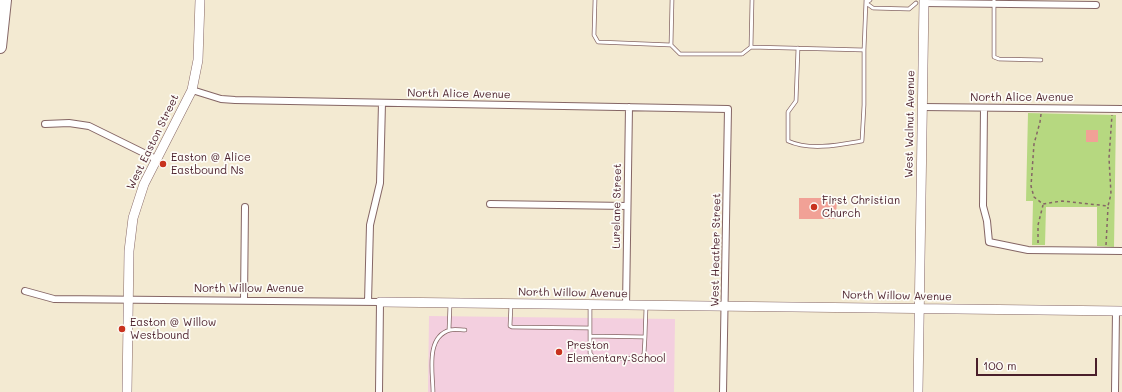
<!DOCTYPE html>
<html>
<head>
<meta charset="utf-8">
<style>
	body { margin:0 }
	#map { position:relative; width:1122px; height:392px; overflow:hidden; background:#f3ead2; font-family:Mali,sans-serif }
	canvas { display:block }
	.scale { position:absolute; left:976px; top:358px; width:121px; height:18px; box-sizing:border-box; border:2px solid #4a1f2b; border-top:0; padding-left:5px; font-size:12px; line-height:14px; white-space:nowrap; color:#4a1f2b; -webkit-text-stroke:3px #fdfcf7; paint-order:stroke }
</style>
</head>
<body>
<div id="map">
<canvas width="1122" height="392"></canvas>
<div class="scale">100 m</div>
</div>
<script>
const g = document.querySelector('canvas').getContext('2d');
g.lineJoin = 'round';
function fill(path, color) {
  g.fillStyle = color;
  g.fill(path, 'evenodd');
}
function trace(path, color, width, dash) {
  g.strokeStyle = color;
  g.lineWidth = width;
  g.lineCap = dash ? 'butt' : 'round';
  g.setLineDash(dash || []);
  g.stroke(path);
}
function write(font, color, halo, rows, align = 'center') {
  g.font = font + ' Mali,sans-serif';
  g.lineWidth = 3.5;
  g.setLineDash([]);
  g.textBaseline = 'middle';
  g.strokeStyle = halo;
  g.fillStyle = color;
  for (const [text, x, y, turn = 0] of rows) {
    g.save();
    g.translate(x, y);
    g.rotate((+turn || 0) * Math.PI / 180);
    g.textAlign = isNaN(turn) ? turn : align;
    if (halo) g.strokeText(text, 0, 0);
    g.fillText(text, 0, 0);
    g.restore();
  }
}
fill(new Path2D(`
	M429 316 675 319 674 392H428Z`), '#f3cfdf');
fill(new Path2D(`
	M1028 113 1116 115 1114 247 1097 246V207H1046L1045 245H1032L1033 201H1026Z`), '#b6d880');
fill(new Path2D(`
	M1086 130H1098V142H1086Z
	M799 198H837L836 219H799Z`), '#f1a196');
const lane = new Path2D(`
	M595 0 594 35 598 42 671 45 680 54H742L751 47 864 50 866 0
	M870 0 866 3 873 8 909 9 916 3
	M994 0V57L999 59 1041 60
	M671 45 672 0
	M751 47 752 0
	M798 48 796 101 788 112V141C810 151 839 145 862 141L864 105V50
	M511 304 510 326 512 327 590 328
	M590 306V336L645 337 646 307
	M449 330 450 304
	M590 336V353L593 357 640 359 644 354 645 337
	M433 392C433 373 425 337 450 330 454 329 461 330 465 330`);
const street = new Path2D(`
	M924 3 1096 5
	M192 90 221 99 235 100 728 109 723 392
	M922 107 1122 109
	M984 108 983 206 987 221 989 242 1028 250 1122 251
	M45 124 69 123 89 126 156 159
	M490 204 627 206
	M25 291 54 299 380 302 379 392
	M244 300 245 207
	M368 302 370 225 380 183 382 103
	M626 306 629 107
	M1115 392 1116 311`);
const secondary = new Path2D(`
	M380 302 1122 311
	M127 392 129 251 133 218 144 184 192 90 198 60 200 0
	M918 392 924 0`);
const highway = new Path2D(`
	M0 47 5 0`);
trace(lane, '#856665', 4.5);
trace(street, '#856665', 8);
trace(secondary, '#856665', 10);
trace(highway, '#856665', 14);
trace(new Path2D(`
	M1041 114 1040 122 1034 144 1031 186 1034 197 1043 204 1062 201 1108 206 1111 194 1109 158 1112 115
	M1038 243V225L1043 205
	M1106 245 1108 207`), '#856665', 1.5, [3, 3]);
trace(lane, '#fff', 3);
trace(street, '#fff', 6);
trace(secondary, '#fff', 9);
trace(highway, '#fff', 12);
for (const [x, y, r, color] of [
	[163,164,4,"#c8321e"],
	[814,207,4,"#c8321e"],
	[122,329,4,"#c8321e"],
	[559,352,4,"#c8321e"]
]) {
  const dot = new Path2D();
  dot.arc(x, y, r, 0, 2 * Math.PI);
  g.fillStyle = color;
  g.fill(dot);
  trace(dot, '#fdfcf7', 1.5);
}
write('11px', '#4a1f2b', '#fdfcf7', [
	["North Alice Avenue",459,94,1],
	["North Alice Avenue",1022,98],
	["West Walnut Avenue",910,124,-89],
	["West Easton Street",153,142,-64],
	["Lurelane Street",617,206,-89],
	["West Heather Street",716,250,-89],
	["North Willow Avenue",249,289],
	["North Willow Avenue",573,293,1],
	["North Willow Avenue",897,296,1]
]);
write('11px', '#4a1f2b', '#fdfcf7', [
	["Easton @ Alice",171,158],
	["Eastbound Ns",171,171],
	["First Christian",822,201],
	["Church",822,214],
	["Easton @ Willow",130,323],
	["Westbound",130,336],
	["Preston",567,346],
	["Elementary School",567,359]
], 'left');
</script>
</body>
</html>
